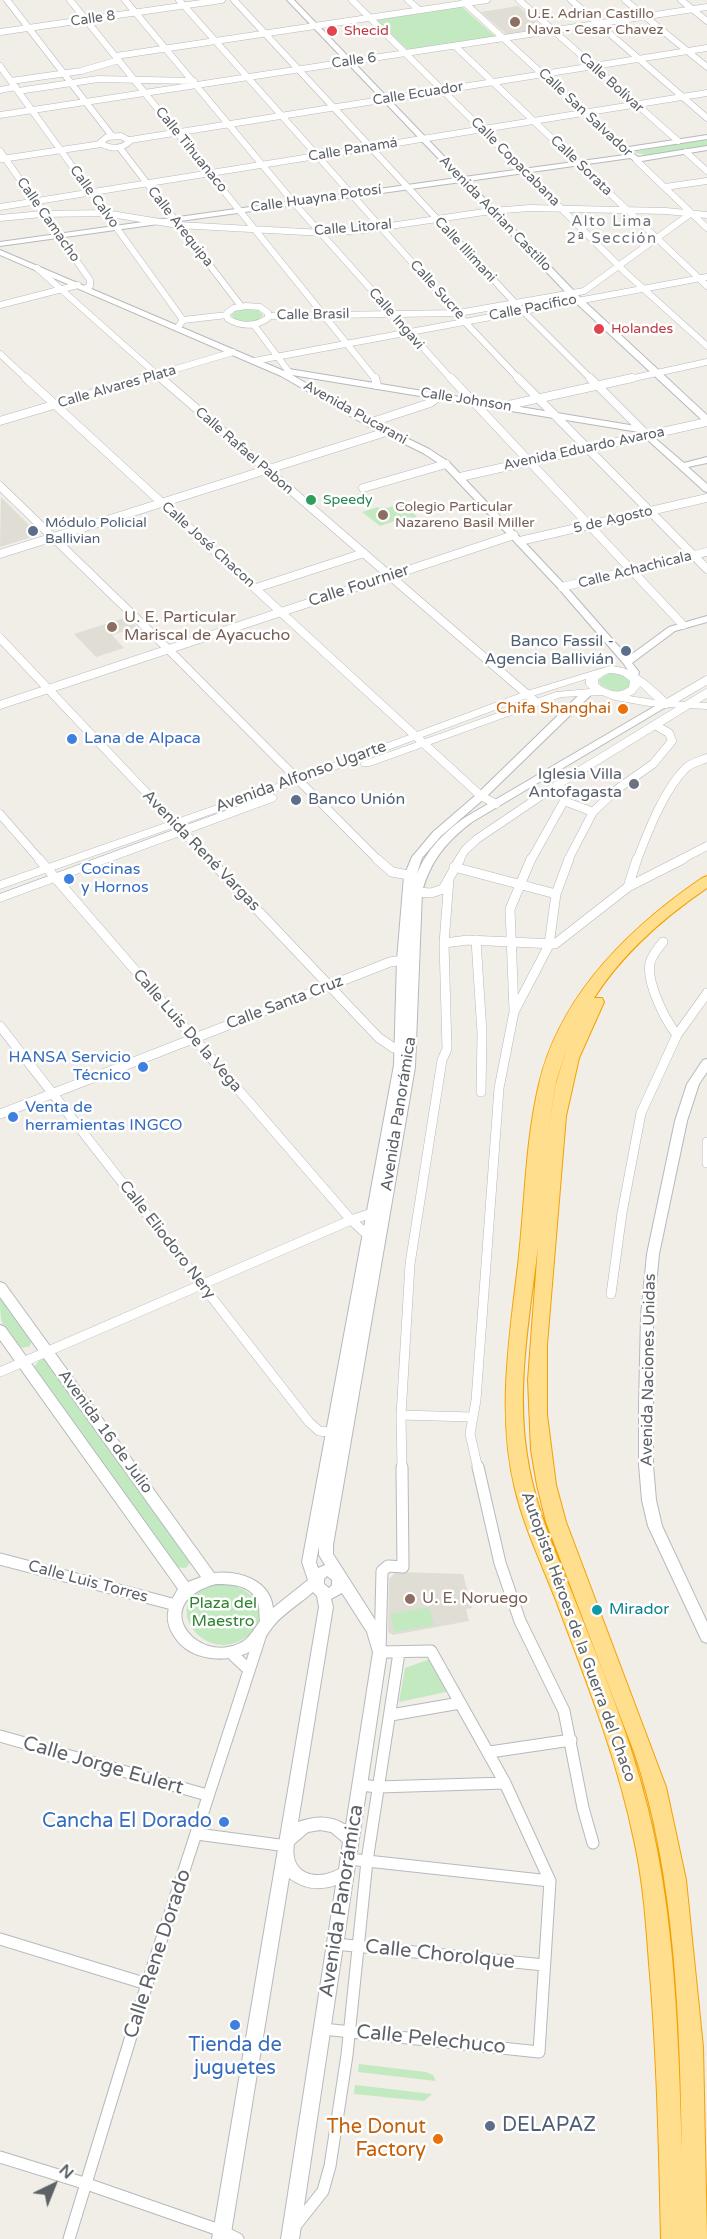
<!DOCTYPE html>
<html>
<head>
<meta charset="utf-8">
<style>
	body { margin:0 }
	#map { position:relative; width:707px; height:2239px; overflow:hidden; background:#f0eee6; font-family:"Varela Round",sans-serif }
	canvas { display:block }
	.north { position:absolute; left:24px; top:2155px; width:60px; height:60px; -webkit-text-stroke:4px #fff; paint-order:stroke; rotate:43deg; font-size:16px; font-weight:700; line-height:24px; text-align:center; color:#5d6267 }
	.north::after { content:''; display:block; margin:auto; width:21px; height:27px; background:#5d6267; clip-path:polygon(50% 0,100% 100%,50% 72%,0 100%) }
</style>
</head>
<body>
<div id="map">
<canvas width="707" height="2239"></canvas>
<div class="north">N</div>
</div>
<script>
const g = document.querySelector('canvas').getContext('2d');
g.lineJoin = 'round';
function fill(path, color) {
  g.fillStyle = color;
  g.fill(path, 'evenodd');
}
function trace(path, color, width, dash) {
  g.strokeStyle = color;
  g.lineWidth = width;
  g.lineCap = dash ? 'butt' : 'round';
  g.setLineDash(dash || []);
  g.stroke(path);
}
function write(font, color, halo, rows, align = 'center') {
  g.font = font + ' "Varela Round",sans-serif';
  g.lineWidth = 5;
  g.setLineDash([]);
  g.textBaseline = 'middle';
  g.strokeStyle = halo;
  g.fillStyle = color;
  for (const [text, x, y, turn = 0] of rows) {
    g.save();
    g.translate(x, y);
    g.rotate((+turn || 0) * Math.PI / 180);
    g.textAlign = isNaN(turn) ? turn : align;
    if (halo) g.strokeText(text, 0, 0);
    g.fillText(text, 0, 0);
    g.restore();
  }
}
fill(new Path2D(`
	M518 6 545 29 507 35 481 12Z
	M1 497 30 526 26 528 35 536 0 547Z
	M127 617 137 627 112 635 124 648 96 657 74 634Z
	M396 1572 463 1574 472 1608 466 1609 469 1621 393 1635 388 1632 389 1579Z`), '#e0ddd4');
fill(new Path2D(`
	M462 7 497 38 409 51 376 20Z
	M707 139V146L646 155 633 152Z
	M238 309H257L263 315C256 325 239 325 231 315Z
	M404 502 417 517 403 523 398 520 380 526 362 512 378 507 382 510Z
	M615 673 622 674 631 681 629 688 615 692 600 685 599 680 604 675Z
	M0 1294 32 1339 30 1346 22 1348C0 1338 0 1315 0 1294Z
	M45 1358 192 1560 186 1568 174 1567 34 1367 40 1359Z
	M223 1583C248 1586 276 1609 251 1633 207 1675 147 1594 223 1583Z
	M429 1607 434 1625 395 1632 390 1614Z
	M433 1658 451 1691 399 1702 405 1668Z
	M359 2064 426 2072 433 2075 436 2081 358 2072Z
	M355 2085 432 2094 424 2101 354 2094Z`), '#c3e9c1');
const minorFar3 = new Path2D(`
	M7 0 112 136
	M70 0 376 380
	M125 0 294 203 452 380
	M179 0 464 321 520 380
	M234 0 515 303 592 380
	M352 0 626 273 707 346
	M408 0 419 10
	M519 0 678 141
	M571 0 707 118
	M625 0 707 67
	M681 0 707 21
	M464 2 625 150
	M0 32 222 0
	M455 46 707 286
	M116 56 487 0
	M0 66 183 320 178 327
	M11 81 81 71 119 60
	M0 90 16 87
	M18 91 98 79 194 81
	M0 115 707 7
	M121 136 130 141C121 150 110 149 100 143L107 137Z
	M130 140 707 48
	M120 148 241 306
	M0 151 90 280V286L86 288
	M686 152 707 171
	M2 159 101 144
	M636 160 707 228
	M665 187 707 181
	M0 207 707 93
	M0 218 42 214 105 213 178 225 323 233 363 230 491 211 530 208 666 211 707 215
	M37 268 163 380
	M0 305 78 285
	M246 306 260 307 268 313V318C255 327 242 327 228 319L227 313 234 308Z
	M269 316 458 313 584 291 690 214
	M183 320 227 315
	M254 325 289 372
	M0 354 28 380
	M254 361 707 277
	M139 380 233 352
	M625 380 707 362`);
const minorFar2 = new Path2D(`
	M26 378 481 796 496 804
	M161 378 536 702
	M375 378 377 385
	M451 378 683 625
	M518 378 707 569
	M590 378 642 430
	M504 406 632 378
	M0 421 144 378
	M369 423 430 403 440 396
	M460 477 707 422
	M0 486 168 649 378 860
	M363 488 446 464
	M520 541 707 498
	M0 554 386 432
	M562 587 707 552
	M256 588 364 553
	M0 638 210 860
	M666 704 707 680
	M0 705 514 535
	M560 783 564 801 593 812
	M0 814 40 860
	M459 860 465 850 477 839 560 783 707 693
	M531 860 564 801
	M568 860 593 812 616 790 653 764 672 741 669 733 655 725
	M637 860C648 832 664 789 686 768 691 763 700 761 707 758
	M680 860 707 846`);
const minorFar1 = new Path2D(`
	M39 859 351 1220 371 1238
	M209 859 379 1038 394 1048 406 1049
	M377 859 392 872 414 876
	M454 867 556 894
	M628 887 637 859
	M417 892 431 893 443 889 460 859
	M476 940 482 1033 481 1092
	M663 942C658 948 652 955 650 963 646 982 665 1020 677 1035
	M444 943 468 940 555 944 628 887 683 859
	M514 1011 510 909 531 859
	M0 1026 309 1422 319 1431 338 1433
	M0 1114 390 962 403 960
	M707 1142V1163
	M611 1294 622 1213 641 1113 677 1035 707 993
	M0 1372 351 1220 378 1211
	M401 1415 471 1417
	M402 1469 401 1415 410 1264 442 1060 447 1049 444 943 449 879
	M478 1469 470 1434 476 1400 499 1088 514 1012 549 945 556 894 569 859`);
const minor = new Path2D(`
	M478 1467 500 1563 520 1621 564 1711 583 1808 593 1843
	M0 1559 176 1605
	M230 1652 248 1669
	M391 1715 460 1703
	M0 1736 207 1795
	M490 1752 571 1740
	M360 1785 378 1787 505 1783
	M197 1834 287 1846
	M349 1859 550 1881
	M0 1939 147 1984
	M335 1944 544 1965
	M323 2029 539 2052 550 1881 505 1783 431 1651 380 1652 382 1571 388 1566 403 1567 402 1467
	M0 2157 87 2184 222 2231 238 2239
	M296 2225 323 2191 330 2166 347 2055 367 1861 399 1653
	M69 2239 147 1984 260 1637`);
const tertiary = new Path2D(`
	M287 0H294L464 177 625 155 621 150 622 148 707 135V139L630 151 638 157 707 146V150L636 162 630 158 468 181 581 298 707 415V423L704 422 575 302 461 182 0 246V242L457 178Z
	M0 250 284 371 289 369 642 427 684 463 707 457V463L688 467 707 484V492L704 491 639 432 292 375 372 421 429 449 449 462 565 585 628 657 669 627 707 616V622L675 631 632 663 639 672 637 678H629V672L624 664 559 589 443 466 423 453 366 425 281 376 0 255Z
	M587 690 591 691V695L485 798 441 836 422 858 414 882C423 854 441 835 464 818L662 702 666 701 671 704 472 822C447 841 430 861 422 892L415 1067 333 1545V1554L379 1626 387 1652 299 2239H281L336 1885C319 1891 304 1889 289 1878L230 2239H212L319 1607 317 1596 313 1592C301 1603 285 1612 274 1625 267 1633 263 1644 253 1650 229 1664 190 1662 174 1636 163 1619 168 1605 178 1589L0 1340V1325L5 1327 188 1582 201 1577 0 1297V1282L5 1284 214 1573C239 1570 270 1580 273 1608L308 1580 302 1562 394 1065 397 960 404 876 412 857 433 832 477 794 583 691ZM319 1546V1555L325 1565 318 1568 316 1562ZM327 1576 332 1580V1585L329 1588 324 1584V1579ZM216 1584C232 1584 251 1585 258 1602 260 1607 259 1616 260 1621 255 1628 251 1635 245 1640 202 1670 143 1604 216 1584ZM342 1593 367 1632 373 1652 346 1825C330 1815 315 1816 298 1822L333 1607 331 1599ZM320 1830 331 1832 343 1842 339 1869C316 1882 289 1874 294 1844L308 1832Z
	M707 1059V1072L699 1084 687 1121 659 1254 653 1316V1465L656 1500 662 1526 707 1622V1643L702 1641 700 1637 648 1526 642 1500 639 1465V1407L641 1316 647 1254 675 1121 687 1084 703 1060Z`);
const secondary = new Path2D(`
	M610 666C635 667 652 685 669 701L707 703V709L649 706 615 700 602 695 561 697 370 766H362L360 764 362 762 556 692 590 689 586 685V679L532 696 302 782 0 889V881L294 778 524 692ZM608 673C618 673 624 675 630 681L629 687C619 695 607 691 598 684V679ZM640 686 655 700 629 696 634 694Z
	M271 794 275 795 277 798 275 801 0 902V894Z`);
const motorway = new Path2D(`
	M707 876V888C663 918 623 953 594 998H602L604 1002 579 1058 566 1116 547 1345V1415L556 1485 566 1522 666 1787 686 1880 703 2047 707 2239H661C659 2147 657 2055 649 1963 646 1922 643 1880 634 1840 617 1757 585 1678 555 1598 541 1562 524 1527 515 1489 497 1416 509 1339 518 1265 525 1205 525 1143 539 1084 560 995 629 928 702 878ZM567 1047 555 1087 548 1133 556 1082ZM538 1246 528 1380 531 1450 537 1485 546 1522 634 1752C676 1875 680 2024 682 2153 678 2039 676 1921 648 1809 630 1735 600 1664 572 1593 554 1548 534 1504 527 1455 516 1386 530 1314 538 1246Z`);
trace(minorFar3, '#b6b9bd', 7);
trace(minorFar2, '#b6b9bd', 9);
trace(minorFar1, '#b6b9bd', 10);
trace(minor, '#b6b9bd', 13);
trace(tertiary, '#b6b9bd', 2);
trace(secondary, '#b7bbc0', 1);
trace(motorway, '#f6a000', 2);
trace(minorFar3, '#fff', 6);
trace(minorFar2, '#fff', 8);
trace(minorFar1, '#fff', 9);
trace(minor, '#fff', 11);
fill(tertiary, '#fff');
fill(secondary, '#fff');
fill(motorway, '#ffde8e');
for (const [x, y, r, color] of [
	[515,22,6,"#8d6e63"],
	[332,31,6,"#e0444e"],
	[599,329,6,"#e0444e"],
	[311,500,6,"#2e9e5b"],
	[383,515,6,"#8d6e63"],
	[33,531,6,"#5c6f8a"],
	[112,627,6,"#8d6e63"],
	[626,651,6,"#5c6f8a"],
	[623,709,6,"#e8710a"],
	[72,739,6,"#3f7fe0"],
	[634,784,6,"#6b7280"],
	[296,800,6,"#5c6f8a"],
	[69,879,6,"#3f7fe0"],
	[143,1067,6,"#3f7fe0"],
	[13,1117,6,"#3f7fe0"],
	[410,1599,6,"#8d6e63"],
	[597,1610,6,"#0f9aa8"],
	[224,1822,6,"#3f7fe0"],
	[235,2025,6,"#3f7fe0"],
	[490,2126,6,"#5c6f8a"],
	[438,2139,6,"#e8710a"]
]) {
  const dot = new Path2D();
  dot.arc(x, y, r, 0, 2 * Math.PI);
  g.fillStyle = color;
  g.fill(dot);
  trace(dot, '#fff', 2);
}
write('14px', '#785e54', '#fff', [
	["U.E. Adrian Castillo",527,14],
	["Nava - Cesar Chavez",527,30],
	["Colegio Particular",395,507],
	["Nazareno Basil Miller",395,523]
], 'left');
write('14px', '#5d6267', '#fff', [
	["Calle 8",93,19,-8],
	["Calle 6",354,61,-8],
	["Calle Bolívar",611,83,42],
	["Calle Ecuador",418,94,-9],
	["Calle San Salvador",585,113,43],
	["Calle Tihuanaco",191,150,51],
	["Calle Panamá",353,150,-9],
	["Calle Copacabana",515,162,45],
	["Calle Sorata",581,166,44],
	["Calle Calvo",94,197,54],
	["Calle Huayna Potosí",316,199,-8],
	["Avenida Adrian Castillo",495,214,46],
	["Calle Camacho",48,220,55],
	["Calle Arequipa",180,227,52],
	["Calle Litoral",353,228,-5],
	["Calle Illimani",465,250,47],
	["Calle Sucre",437,290,48],
	["Calle Pacífico",533,308,-11],
	["Calle Brasil",313,315,-1],
	["Calle Ingavi",396,319,49],
	["Calle Alvares Plata",117,387,-16],
	["Calle Johnson",466,400,9],
	["Avenida Pucarani",355,413,29],
	["Avenida Eduardo Avaroa",584,449,-12],
	["Calle Rafael Pabon",244,451,41],
	["5 de Agosto",613,520,-13],
	["Calle José Chacon",208,545,42],
	["Calle Achachicala",635,570,-14]
]);
write('14px', '#be3a42', '#fff', [
	["Shecid",344,31],
	["Holandes",611,329]
], 'left');
write('14px', '#27864d', '#fff', [
	["Speedy",323,500]
], 'left');
write('14px', '#4e5e75', '#fff', [
	["Módulo Policial",45,523],
	["Ballivian",45,539]
], 'left');
g.letterSpacing = '1.5px';
write('15px', '#6e7479', '#fff', [
	["Alto Lima",612,222],
	["2ª Sección",612,239]
]);
g.letterSpacing = '0px';
write('16px', '#5d6267', '#fff', [
	["Calle Fournier",359,586,-18],
	["Avenida Alfonso Ugarte",301,777,-20],
	["Avenida René Vargas",201,851,46],
	["Calle Santa Cruz",285,1003,-21],
	["Calle Luis De la Vega",187,1031,49],
	["Avenida Panorámica",399,1114,-81],
	["Calle Eliodoro Nery",167,1240,52],
	["Avenida Naciones Unidas",649,1370,-89],
	["Avenida 16 de Julio",105,1432,54],
	["Calle Luis Torres",88,1582,15],
	["Autopista Héroes de la Guerra del Chaco",578,1637,70]
]);
write('16px', '#785e54', '#fff', [
	["U. E. Particular",124,618],
	["Mariscal de Ayacucho",124,636],
	["U. E. Noruego",422,1599]
], 'left');
write('16px', '#4e5e75', '#fff', [
	["Banco Fassil -",614,642],
	["Agencia Ballivián",614,660],
	["Banco Unión",308,800,"left"]
], 'right');
write('16px', '#c56008', '#fff', [
	["Chifa Shanghai",611,709]
], 'right');
write('16px', '#366cbe', '#fff', [
	["Lana de Alpaca",84,739],
	["Cocinas",81,870],
	["y Hornos",81,888],
	["HANSA Servicio",131,1058,"right"],
	["Técnico",131,1076,"right"],
	["Venta de",25,1108],
	["herramientas INGCO",25,1126]
], 'left');
write('16px', '#5b616d', '#fff', [
	["Iglesia Villa",622,775],
	["Antofagasta",622,793]
], 'right');
write('16px', '#308330', '#fff', [
	["Plaza del",223,1604],
	["Maestro",223,1622]
]);
write('16px', '#0d838f', '#fff', [
	["Mirador",609,1610]
], 'left');
write('20px', '#5d6267', '#fff', [
	["Calle Jorge Eulert",103,1766,16],
	["Avenida Panorámica",342,1901,-81],
	["Calle Rene Dorado",158,1954,-72],
	["Calle Chorolque",440,1955,6],
	["Calle Pelechuco",431,2040,6]
]);
write('20px', '#366cbe', '#fff', [
	["Cancha El Dorado",212,1822],
	["Tienda de",235,2046,"center"],
	["juguetes",235,2069,"center"]
], 'right');
write('20px', '#4e5e75', '#fff', [
	["DELAPAZ",502,2126]
], 'left');
write('20px', '#c56008', '#fff', [
	["The Donut",426,2128],
	["Factory",426,2151]
], 'right');
</script>
</body>
</html>
